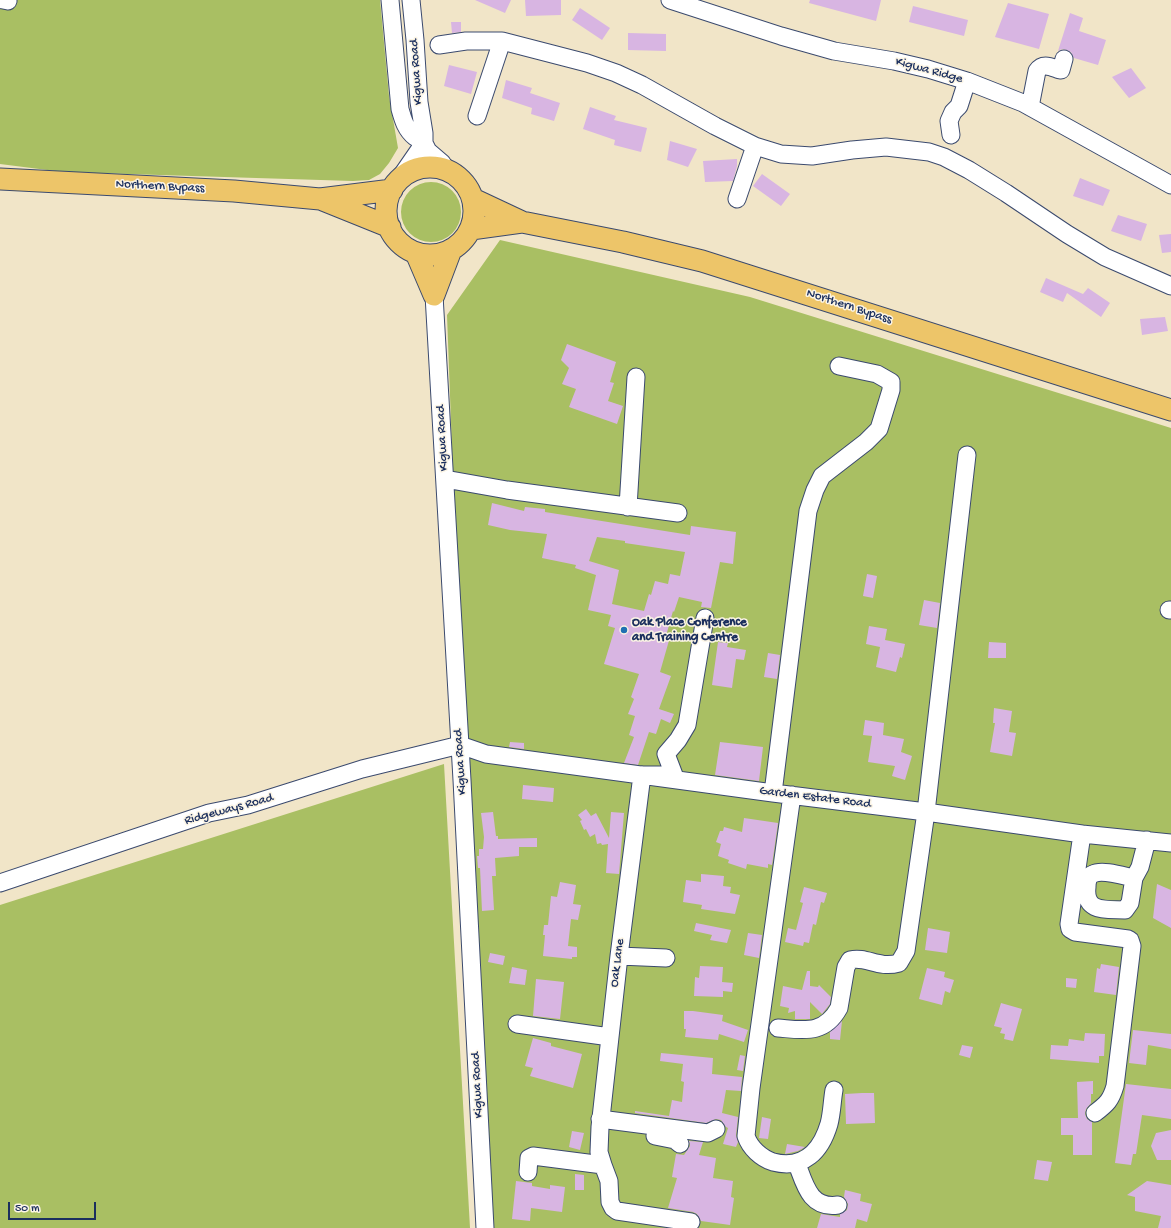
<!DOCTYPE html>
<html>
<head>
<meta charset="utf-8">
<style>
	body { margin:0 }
	#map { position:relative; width:1171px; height:1228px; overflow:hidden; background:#f1e5c8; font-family:"Gochi Hand",sans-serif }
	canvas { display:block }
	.scale { position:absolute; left:8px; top:1202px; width:88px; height:18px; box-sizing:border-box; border:2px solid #1b2f5e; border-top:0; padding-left:5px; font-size:12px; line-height:14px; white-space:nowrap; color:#1b2f5e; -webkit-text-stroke:3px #fcf5e5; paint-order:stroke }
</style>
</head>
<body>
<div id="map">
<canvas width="1171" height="1228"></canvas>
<div class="scale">50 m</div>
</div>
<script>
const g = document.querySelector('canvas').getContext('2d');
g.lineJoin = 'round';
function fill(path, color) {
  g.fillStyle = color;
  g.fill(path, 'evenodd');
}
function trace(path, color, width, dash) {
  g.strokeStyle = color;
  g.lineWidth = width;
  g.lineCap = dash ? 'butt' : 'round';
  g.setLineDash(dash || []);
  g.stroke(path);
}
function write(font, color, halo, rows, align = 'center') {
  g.font = font + ' "Gochi Hand",sans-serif';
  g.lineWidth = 3;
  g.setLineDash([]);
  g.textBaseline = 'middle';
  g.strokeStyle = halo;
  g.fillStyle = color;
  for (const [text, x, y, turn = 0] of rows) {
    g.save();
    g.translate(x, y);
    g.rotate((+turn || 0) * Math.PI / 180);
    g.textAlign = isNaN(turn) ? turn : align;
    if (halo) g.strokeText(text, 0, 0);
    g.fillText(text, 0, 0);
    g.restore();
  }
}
fill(new Path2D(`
	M0 0H380L389 96 398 148 389 163 380 174 369 180 353 181 63 172 0 164Z
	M401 212a30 30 0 1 1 60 0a30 30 0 1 1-60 0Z
	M500 240 750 297 1171 428V1228H481L447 315Z
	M444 764 470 1228H0V905Z`), '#a9bf63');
fill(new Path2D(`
	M475 0H511L505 13Z
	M525 0H561V15L526 16Z
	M810 0H881L876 21 809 3Z
	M1008 3 1049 14 1039 49 995 37Z
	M913 6 968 20 964 36 909 22Z
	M580 8 610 28 602 40 572 20Z
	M1070 13 1083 18 1079 31 1106 40 1098 65 1074 58 1071 52 1067 50 1062 49 1058 51Z
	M451 22H461V32L452 33Z
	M628 33 666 34V51L628 50Z
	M449 65 477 72 471 94 444 86Z
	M1131 68 1146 88 1129 98 1112 77Z
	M506 80 532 88 530 93 560 103 554 121 531 114 532 108 502 98Z
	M590 107 616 116 614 120 647 128 641 152 614 145 615 140 583 129Z
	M670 141 697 149 688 167 667 160Z
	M737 159V166L733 181 705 182 703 161Z
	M762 174 790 194 781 206 753 186Z
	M1080 178 1110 190 1103 206 1073 196Z
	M1118 215 1147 224 1141 241 1111 231Z
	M1171 234V252L1162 253 1159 235Z
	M1046 278 1083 294 1088 288 1110 303 1101 317 1067 293 1063 302 1040 292Z
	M1165 317 1168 331 1142 335 1140 319Z
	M567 344 616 362 610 382 614 383 608 401 623 406 617 424 569 407 576 389 562 384 569 368 561 360Z
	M492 503 524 511 525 507 545 509V512L690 535 691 526 736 532 733 564 720 562 711 608 701 607 702 602 679 597 674 612 673 611 666 636 670 637 660 672 671 676 659 709 674 714 670 723 661 719 656 734 649 732 638 765 624 763 634 737 629 735 635 716 628 714 634 699 631 697 639 674 604 664 615 628 608 626 611 615 588 610 596 575 575 568 576 565 542 558 547 534 510 530 488 525ZM597 537 625 541V543L685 552 680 576 670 574 668 584 655 581 651 595 649 594 644 611 612 604 619 570 589 561Z
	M867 574 877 576 873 598 863 596Z
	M924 600 940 603 937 628 919 625Z
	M869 626 887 629 885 640 905 644 902 658 900 657 896 672 876 667 880 647 866 644Z
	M718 642 728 643 727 647 746 650 744 660 736 659 732 688 712 685Z
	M989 642 1006 643V658H988Z
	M768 653 780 655 777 679 764 677Z
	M994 708 1012 711 1009 732 1016 733 1012 756 990 752 995 723H993Z
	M865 720 884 723 883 735 904 739 901 752 912 756 905 780 892 776 895 766 868 762 872 736 863 735Z
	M510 742 524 743V749L509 747Z
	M720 742 763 747 759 781 715 775Z
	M523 785 554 788 553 802 522 799Z
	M586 809 591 816 596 813 609 838 611 812 624 813 619 874 606 873 608 844 602 845 601 843 597 844 595 834 590 837 586 829 584 830 580 821 582 820 578 815Z
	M493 812 496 836H498V839L537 838V847H519V856L495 858 496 876H492L494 910 482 911 480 868H478L477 856H479V849H483L484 837 481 813Z
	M744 818 778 823 772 865 768 864V868L747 864 746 869 728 863 729 860 718 856 721 844 716 842 720 831H723L724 827 742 832Z
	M701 874 724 876 723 886 731 887 730 893 740 895 735 914 701 909 702 905 683 902 686 880 701 882Z
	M560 882 576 885 573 904 581 905 578 920 571 919 568 946 577 947V957H572V959L543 956 545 935H543L544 925H548L551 896 557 897Z
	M1157 884 1171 890V928L1153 918Z
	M804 887 827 893 824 903 821 902 816 925 813 924 809 943 804 942 803 946 785 942 788 928 796 930 803 903 800 902Z
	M696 923 731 930 727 943 710 940 712 935 694 931Z
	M928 928 950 932 947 953 925 950Z
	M748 933 762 935 759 958 744 955Z
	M490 953 505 956 503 965 488 962Z
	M1101 964 1119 967 1116 995 1094 992 1097 968 1100 969Z
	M700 966 723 967 722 982 733 983 732 992 723 991V997L694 996 695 977 699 978Z
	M512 967 527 970 525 985 509 983Z
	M927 968 945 972 944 977 954 980 950 993 945 991 942 1005 919 999Z
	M807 971H810V986L818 987 819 985 831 997 830 1004 822 1014 810 1002V1019H795V1011L788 1013 789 1008 780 1006 783 986 802 990Z
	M1066 978 1077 979 1076 988 1066 987Z
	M536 979 564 982 560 1019 533 1016Z
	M1001 1003 1022 1009 1013 1041 1004 1039 1005 1034 1000 1033 1002 1028 994 1026Z
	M684 1011H693L723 1015 722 1021 748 1030 744 1042 719 1034 718 1040 685 1037 686 1029H684Z
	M842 1021 840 1040 830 1039V1032Z
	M1133 1030 1171 1034V1049L1148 1045 1146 1065 1129 1063Z
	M1085 1033 1105 1034 1104 1056H1099V1063L1050 1059 1051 1045 1068 1046 1069 1039 1084 1041Z
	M533 1038 551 1043V1046L582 1054 573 1088 530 1076 533 1068 525 1066Z
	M962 1045 973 1047 970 1058 959 1055Z
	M661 1053 713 1058 712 1074 742 1077 741 1091 726 1090 722 1113 738 1117 736 1135 738 1142 736 1147 723 1144 728 1128 726 1127 721 1120 716 1119 706 1123 635 1113V1111L669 1116 672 1100 682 1102 684 1082 681 1081 683 1064 660 1061Z
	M740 1055 745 1056 743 1071 737 1070Z
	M1093 1081V1094H1091V1103L1086 1109 1085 1114 1087 1119 1092 1122V1155H1073V1135H1061V1118H1078L1077 1082Z
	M1126 1084 1171 1089V1119L1142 1115 1136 1154H1133L1131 1165 1115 1163Z
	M862 1093H874L875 1123 846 1124 845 1094Z
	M762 1117 771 1119 768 1139 759 1138Z
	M1171 1130V1160H1157L1151 1146 1156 1133Z
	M572 1131 584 1133 580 1150 569 1147Z
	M689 1141 703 1142 699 1155 716 1158 713 1178 733 1181 731 1197 734 1198 730 1225 701 1221 697 1214 693 1212 668 1208 677 1178 672 1177 676 1154 684 1155 690 1146Z
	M787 1144 805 1147 798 1151 785 1154Z
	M1037 1160 1052 1162 1048 1181 1034 1179Z
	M575 1174 584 1175V1190H575Z
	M516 1181 532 1183V1186L550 1189V1185L565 1187 562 1212 531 1208 530 1221 512 1219Z
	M1147 1181 1171 1185V1228H1158L1161 1216 1135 1211V1197L1127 1195Z
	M845 1190 861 1194 860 1201 872 1204 867 1222 857 1219 855 1228H817L821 1214 840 1217V1214L847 1210 848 1204 844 1197Z`), '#d8b5e2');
const minor = new Path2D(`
	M3 0 8 1
	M390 0 400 109C403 120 406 130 415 137L424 133
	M411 0 415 40 419 102 424 133V143L428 151 442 163 447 171
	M670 0 781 36 834 51 894 61 928 69 967 81 1023 103 1171 185
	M439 45 466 41H502L587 63 616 73 642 85 715 126 755 146 781 154 812 156 852 150 886 147 929 152 944 157 969 170 1006 193 1067 234 1105 257 1171 286
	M1030 107 1037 71C1043 62 1051 67 1060 70H1061L1064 59
	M477 116 502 41
	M951 135 949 121 953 112 959 106 967 81
	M395 185 424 143
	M737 199 755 146
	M434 295 462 780 485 1228
	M445 479 507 490 678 513
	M628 507 636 377
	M1169 610H1171
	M773 793 808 511 815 490 822 476 866 442 879 429 891 390V382L877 374 839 366
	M792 795 751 1088 746 1136C750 1148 761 1158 773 1162 804 1170 821 1151 829 1124 832 1113 832 1101 834 1090
	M1082 834 1069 924 1070 929 1075 932 1128 939 1130 940 1132 946 1115 1086C1111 1100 1107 1104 1095 1113
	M1134 878C1124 876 1102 869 1093 874 1088 876 1087 882 1087 887 1084 913 1106 909 1125 910L1130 903 1134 878 1140 867 1147 840
	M0 883 209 813 248 805 362 769 460 745 486 754 773 793 926 812 1082 834 1171 843
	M619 956 666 958
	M517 1024 610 1037
	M778 1028C804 1030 824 1035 839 1008L846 967 850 960C867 956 878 969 899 963L906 951 926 812 967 455
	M600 1119 708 1133 716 1129
	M655 1136 675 1140 680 1144
	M797 1164C805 1185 810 1209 838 1205
	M528 1172 529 1158 533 1156 603 1165
	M691 1222 617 1211 613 1208 610 1202 609 1181 603 1165 599 1152 600 1127 619 956 642 775H674L666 754 678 740 687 725 705 618`);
const major = new Path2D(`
	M386 211a44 44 0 1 1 88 0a44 44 0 1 1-88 0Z
	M0 179 234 191 320 199 392 190
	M473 199 522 222 623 242 702 261 1171 410
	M323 200 390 227
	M471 229 522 222
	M416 253 434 295
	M434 295 451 250`);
trace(minor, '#3b4a6e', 19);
trace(major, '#3b4a6e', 23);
trace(minor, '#fff', 17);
trace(major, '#edc569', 21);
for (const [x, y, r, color] of [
	[624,630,4,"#1f6fb2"]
]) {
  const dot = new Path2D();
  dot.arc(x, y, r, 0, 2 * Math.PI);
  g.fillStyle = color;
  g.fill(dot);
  trace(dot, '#fcf5e5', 1.5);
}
write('13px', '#1b2f5e', '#fcf5e5', [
	["Kigwa Ridge",929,71,15],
	["Kigwa Road",417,72,-94],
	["Northern Bypass",160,187,3],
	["Northern Bypass",849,307,18],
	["Kigwa Road",443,438,-93],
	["Kigwa Road",461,762,-94],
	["Garden Estate Road",815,798,7],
	["Ridgeways Road",229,810,-15],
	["Oak Lane",618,963,-83],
	["Kigwa Road",478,1085,-93]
]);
write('bold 13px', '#1b2f5e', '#fcf5e5', [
	["Oak Place Conference",632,623],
	["and Training Centre",632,638]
], 'left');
</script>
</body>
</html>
